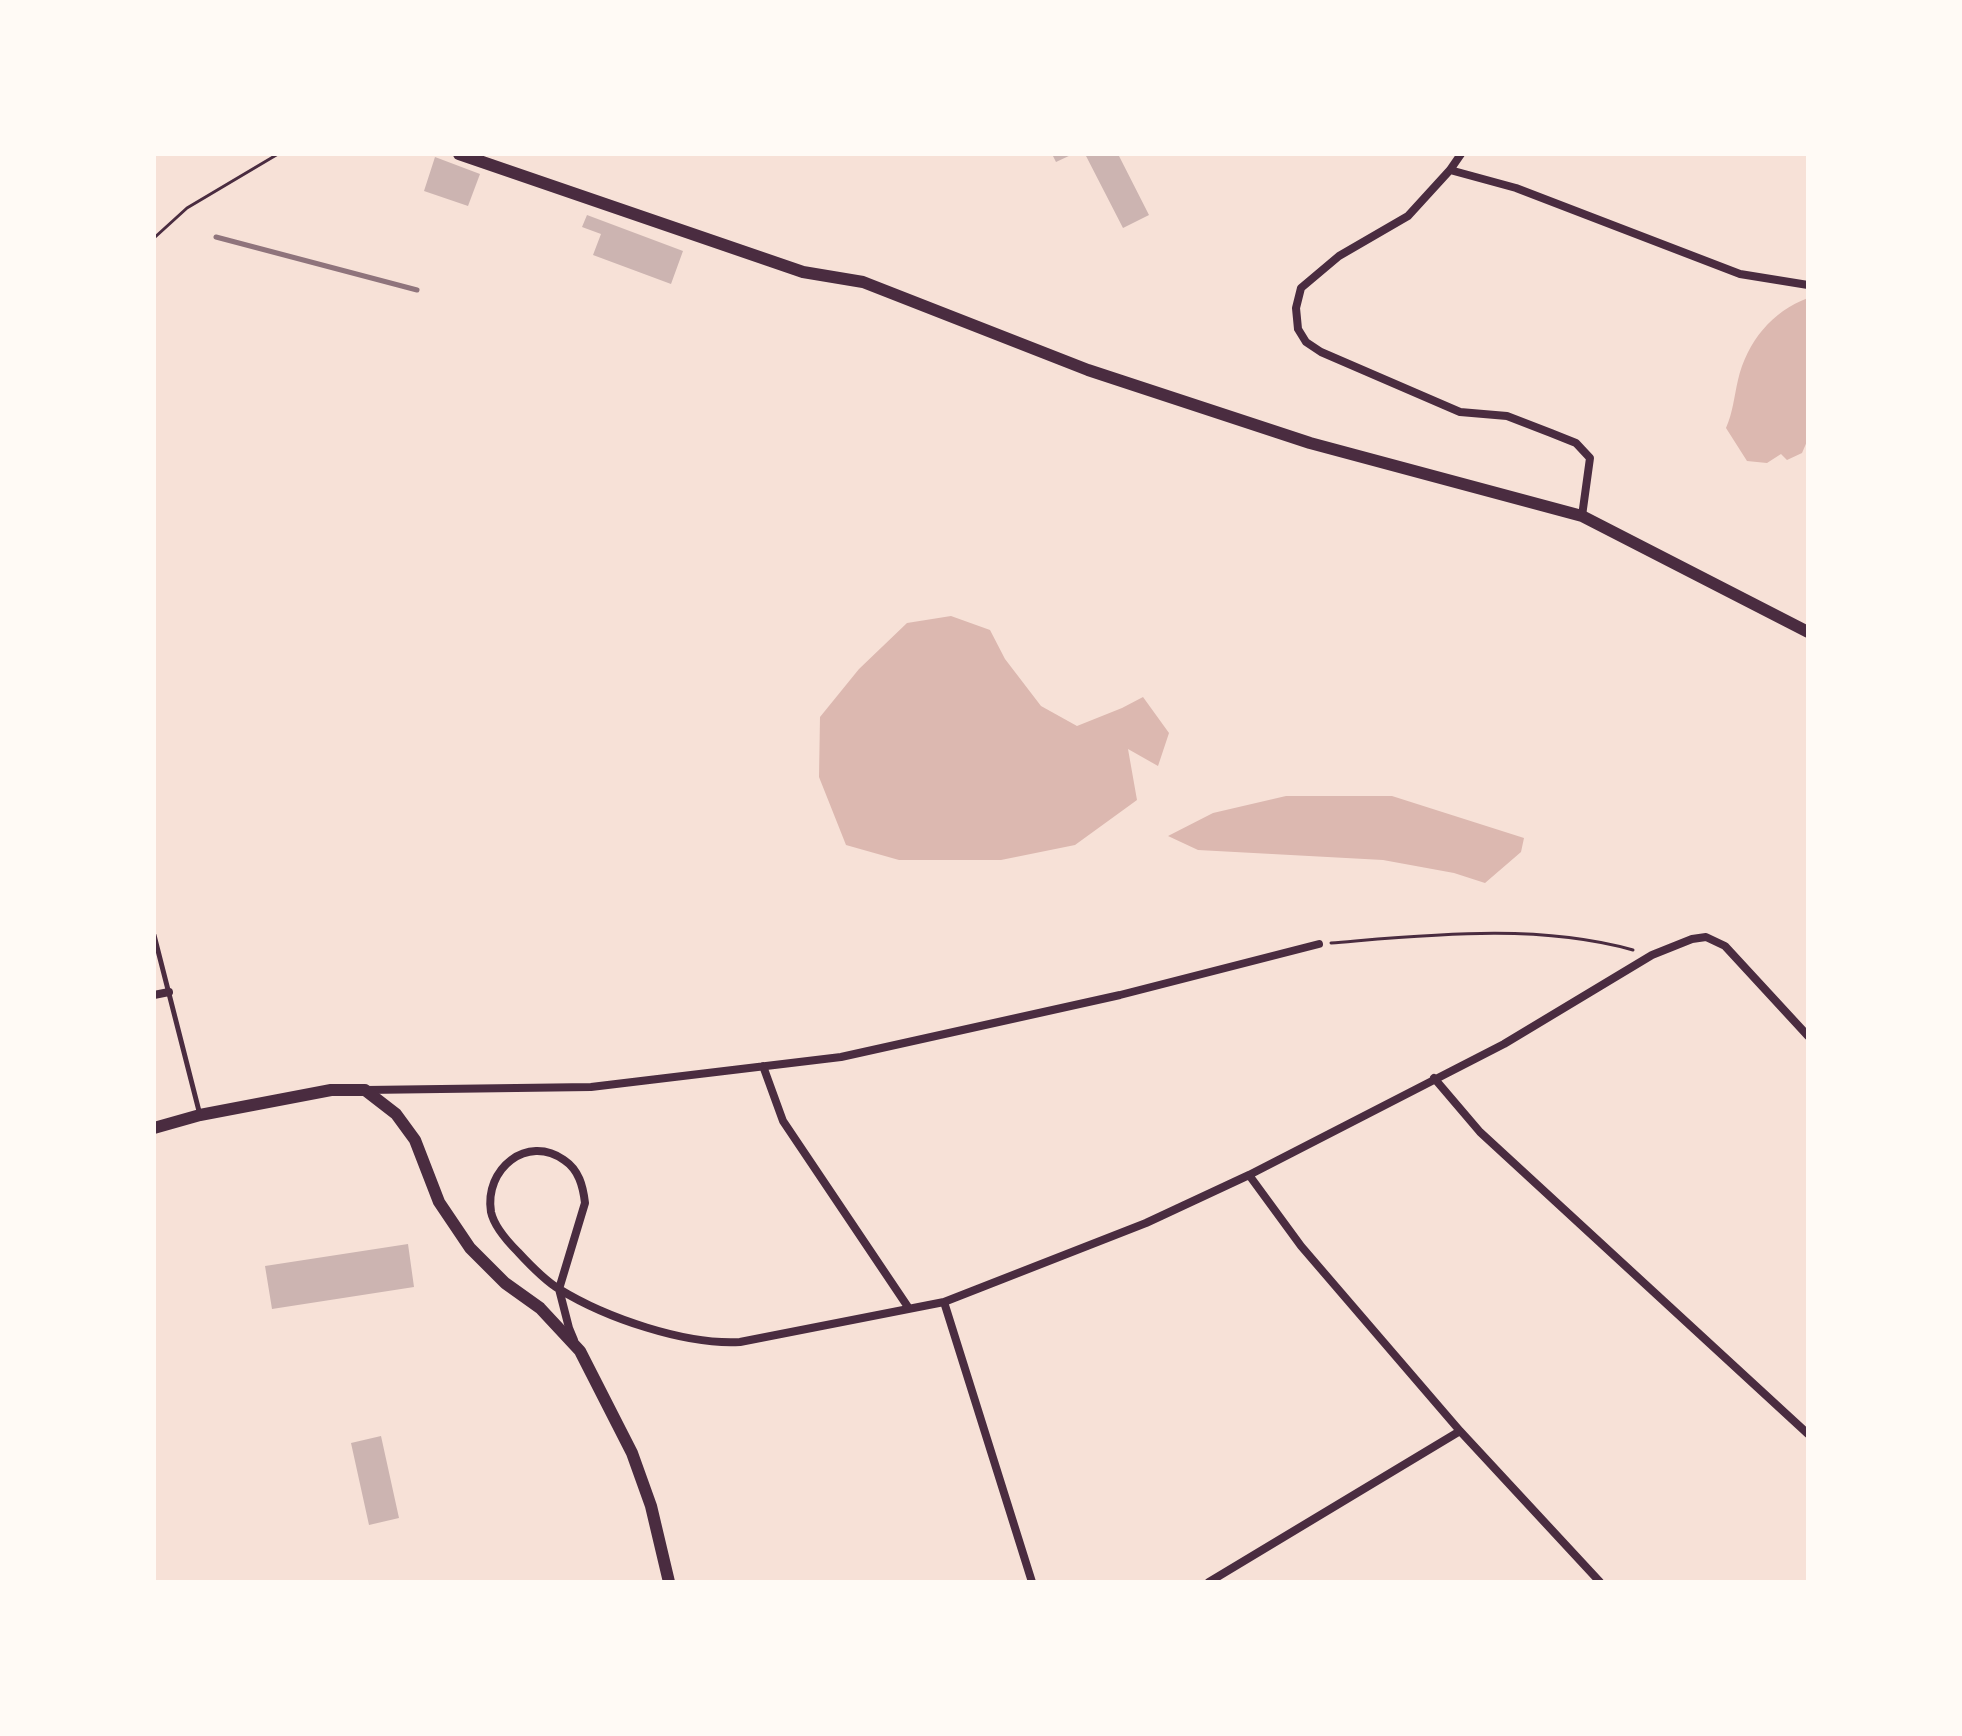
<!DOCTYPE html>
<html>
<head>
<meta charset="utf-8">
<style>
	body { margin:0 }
	#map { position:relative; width:1962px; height:1736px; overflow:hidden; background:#f7e1d7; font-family:"Open Sans",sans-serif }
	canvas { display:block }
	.frame { position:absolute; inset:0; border:156px solid #fffaf5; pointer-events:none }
</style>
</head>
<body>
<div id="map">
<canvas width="1962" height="1736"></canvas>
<div class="frame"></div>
</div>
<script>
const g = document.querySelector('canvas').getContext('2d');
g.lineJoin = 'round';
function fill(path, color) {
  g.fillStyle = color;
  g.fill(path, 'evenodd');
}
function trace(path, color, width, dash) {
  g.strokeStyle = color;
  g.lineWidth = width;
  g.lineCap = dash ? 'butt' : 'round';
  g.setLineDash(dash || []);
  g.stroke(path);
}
fill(new Path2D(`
	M1808 298V439L1802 453 1787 460 1781 454 1767 463 1747 461 1726 428C1733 412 1734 397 1738 380 1747 342 1772 311 1808 298Z
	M951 616 990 630 1005 659 1041 706 1077 726 1122 708 1143 697 1169 733 1158 766 1128 749 1137 800 1075 845 1001 860H899L846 845 819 777 820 717 859 669 907 623Z
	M1286 796H1392L1524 838 1521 852 1485 883 1454 873 1383 860 1198 850 1168 836 1213 813Z`), '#dcb8b0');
fill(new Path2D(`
	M1052 154H1073L1056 162Z
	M1085 154H1118L1149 215 1123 228Z
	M435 157 480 174 468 206 424 191Z
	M587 215 683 251 671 284 593 255 601 234 582 227Z
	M408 1244 414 1287 272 1309 265 1266Z
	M381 1436 399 1518 369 1525 351 1443Z`), '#ccb4b1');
trace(new Path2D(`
	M154 238 187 208 278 154
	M1331 943C1430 935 1536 923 1633 950`), '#4a2c40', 3);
trace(new Path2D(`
	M154 935 200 1115`), '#4a2c40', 5);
trace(new Path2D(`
	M1461 154 1450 170 1408 216 1339 256 1301 288 1296 308 1298 329 1306 342 1321 352 1460 412 1507 416 1551 433 1576 443 1590 458 1582 516
	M1450 170 1516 188 1740 274 1808 285
	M154 995 169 992
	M763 1066 783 1121 908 1307
	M1434 1078 1480 1132 1808 1434
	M366 1090 591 1087 841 1057 1120 995 1319 944
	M1249 1175 1301 1246 1460 1431 1600 1582
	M944 1302 1032 1582
	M574 1340 569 1328 559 1289 585 1203C583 1186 579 1170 564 1160 527 1134 484 1169 491 1212 494 1226 508 1242 518 1252 530 1265 544 1280 559 1289 606 1318 685 1345 740 1342L944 1302 1146 1223 1249 1175 1504 1044 1652 955 1692 939 1706 937 1725 946 1808 1036
	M1209 1582 1460 1431`), '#4a2c40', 8);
trace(new Path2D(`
	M459 154 803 272 863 282 1088 370 1310 443 1582 516 1808 632
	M154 1128 200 1115 331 1090H365L396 1114 415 1140 439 1202 470 1248 505 1283 540 1308 580 1351 632 1453 651 1506 669 1582`), '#4a2c40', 12);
trace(new Path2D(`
	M216 237 417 290`), '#8f747c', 5);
</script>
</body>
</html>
